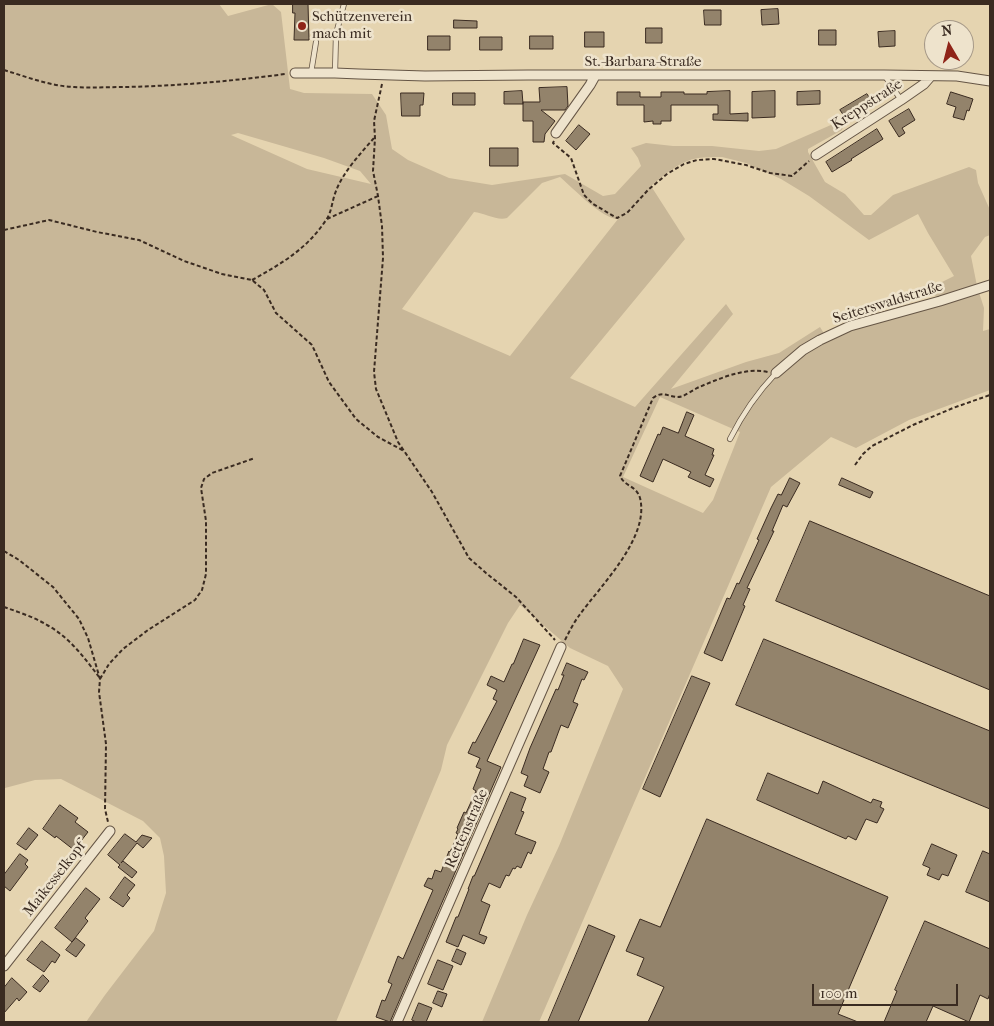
<!DOCTYPE html>
<html>
<head>
<meta charset="utf-8">
<style>
	body { margin:0 }
	#map { position:relative; width:994px; height:1026px; overflow:hidden; background:#e5d4b0; font-family:"IM FELL French Canon",serif }
	canvas { display:block }
	.frame { position:absolute; inset:0; border:5px solid #3a2b21; pointer-events:none }
	.north { position:absolute; left:924px; top:20px; width:50px; height:50px; box-sizing:border-box; background:#eee3cc; border:1px solid #a69988; border-radius:50%; rotate:352deg; font-size:14px; font-weight:700; line-height:20px; text-align:center; color:#3a2b21 }
	.north::after { content:''; display:block; margin:auto; width:18px; height:22px; background:#8f2418; clip-path:polygon(50% 0,100% 100%,50% 72%,0 100%) }
	.scale { position:absolute; left:812px; top:984px; width:146px; height:22px; box-sizing:border-box; border:2px solid #3a2b21; border-top:0; padding-left:6px; font-size:15px; line-height:18px; white-space:nowrap; color:#3a2b21; -webkit-text-stroke:4px #eee3cc; paint-order:stroke }
</style>
</head>
<body>
<div id="map">
<canvas width="994" height="1026"></canvas>
<div class="frame"></div>
<div class="north">N</div>
<div class="scale">100 m</div>
</div>
<script>
const g = document.querySelector('canvas').getContext('2d');
g.lineJoin = 'round';
function fill(path, color) {
  g.fillStyle = color;
  g.fill(path, 'evenodd');
}
function trace(path, color, width, dash) {
  g.strokeStyle = color;
  g.lineWidth = width;
  g.lineCap = dash ? 'butt' : 'round';
  g.setLineDash(dash || []);
  g.stroke(path);
}
function write(font, color, halo, rows, align = 'center') {
  g.font = font + ' "IM FELL French Canon",serif';
  g.lineWidth = 5;
  g.setLineDash([]);
  g.textBaseline = 'middle';
  g.strokeStyle = halo;
  g.fillStyle = color;
  for (const [text, x, y, turn = 0] of rows) {
    g.save();
    g.translate(x, y);
    g.rotate((+turn || 0) * Math.PI / 180);
    g.textAlign = isNaN(turn) ? turn : align;
    if (halo) g.strokeText(text, 0, 0);
    g.fillText(text, 0, 0);
    g.restore();
  }
}
fill(new Path2D(`
	M4 4H219L228 16 272 4 281 12 290 89 304 93 372 94 386 115 392 149 408 160 449 178 492 185 565 174 603 196 615 194 641 166 638 158 631 148 646 143 673 146H712L759 151 776 149 840 121 843 126 842 130 808 149V152L825 182 845 194 864 215H871L893 195 969 167 976 170 978 183 990 210V235L985 237 971 256 977 286 984 308 983 331 990 329V390L909 420 856 448 831 437 771 487 539 1022H482L527 915 559 846 623 689 608 666 570 648 520 605 508 623 447 745 441 770 336 1022H86L105 995 154 931 166 893 164 856 160 838 143 821 61 779 35 780 5 788 4 790ZM238 133 324 158 360 171 371 184 307 169 231 135ZM722 157 746 163 781 179 809 196 869 240 918 214 928 233 954 276 928 289 938 298 828 340 820 327 779 353 746 362 671 389 733 314 726 304 635 407 570 378 685 239 651 186C665 174 680 161 698 158 706 157 714 157 722 157ZM560 177C573 188 602 219 618 219L510 356 402 309 474 212C485 213 497 221 507 218L542 183ZM660 397 740 432 713 500 703 513 623 477Z`), '#c8b798');
const building = new Path2D(`
	M293 4H308L309 40H294L295 13H293Z
	M778 9 779 24 762 25 761 10Z
	M704 10H721V25H705Z
	M454 20 477 21V28H454Z
	M646 28H662V43H646Z
	M819 30H836V45H819Z
	M895 31V46L879 47 878 32Z
	M585 32H604V47H585Z
	M428 36H450V50H428Z
	M530 36H553V49H530Z
	M480 37H502V50H480Z
	M567 87 568 106 565 110H541L555 121 545 134 544 142H533V121H523V102H540L539 88Z
	M522 91 523 104H504V92Z
	M730 91V114L748 113V121L713 120V114H718V105H671V121H661V124H653V121L644 122V105H617V92H640V97H661V92H684V94H707V92Z
	M775 91V117L752 118V92Z
	M820 91V104L797 105V92Z
	M951 92 973 99 969 111 967 110 964 120 953 117 956 107 947 104Z
	M401 93H424L423 105H420V116H402Z
	M453 93H475V105H453Z
	M867 94 871 100 844 116 840 110Z
	M909 109 915 120 902 128 905 133 899 137 889 121Z
	M579 125 590 134 576 150 566 141Z
	M877 129 883 139 851 159 852 160 832 172 826 162Z
	M490 148H518V166H490Z
	M687 412 694 415 685 436 714 449 712 455H714L705 475 714 479 710 487 688 477 691 472 663 459 653 482 640 476 658 434 660 435 663 427 678 433Z
	M790 478 800 483 787 507 783 505 772 531H774L747 588 750 589 743 605 745 606 722 661 704 653 727 598 730 599 737 583 739 584 759 540 757 539 771 508 778 494 781 495Z
	M842 478 873 492 870 498 839 485Z
	M810 521 990 596V690L776 601Z
	M524 639 540 645 487 761 501 767 390 1022 376 1017 382 1000 385 1001 392 984 388 982 398 956 403 959 433 890 424 886 428 878 432 879 435 870 441 872 449 851 450 852 458 834 456 833 458 829 457 828 464 812 466 813 476 791 473 789 481 769 476 767 480 758 468 753 473 742 475 743 497 701 493 699 497 690 487 685 491 676 504 682 512 664H513Z
	M764 639 990 731V809L736 705Z
	M567 663 588 672 584 680 582 679 573 702 578 704 568 728 561 725 551 752H549L543 769 549 772 540 793 524 786 528 776 521 773 530 748 556 689 558 690 564 675H562Z
	M692 676 710 683 660 797 643 789Z
	M768 773 818 794 823 781 871 803 873 799 882 802 880 807 884 809 877 823 866 819 856 840 848 836 846 839 757 800Z
	M511 792 526 798 521 811 524 812 515 834 536 842 531 854 528 852 521 868 517 866 515 869 513 868 509 876 506 875 500 888 489 883 481 901 490 905 479 934 487 937 484 944 463 935 458 947 446 942 456 917H458L469 889H468L473 876H474Z
	M60 805 78 818 75 822 88 832 74 850 56 836 55 838 43 829Z
	M707 819 888 897 838 1014 858 1022H648L664 987 637 975 644 958 626 951 640 919 660 927Z
	M29 828 38 835 26 850 17 844Z
	M125 834 136 842 142 835 152 838 143 848 137 843 121 863 123 861 137 872 132 878 118 867 120 865 108 855Z
	M932 844 957 855 948 876 942 874 939 880 927 875 930 868 923 865Z
	M983 851 990 854V902L966 892Z
	M20 854 28 860 25 864 28 867 10 891 4 886V875Z
	M125 877 135 885 127 895 130 898 123 907 110 898Z
	M86 888 100 899 85 918 88 921 72 942 55 928Z
	M925 921 990 949V993L988 999 980 995 969 1022 933 1006 926 1022H884L897 991 895 990Z
	M589 925 615 936 578 1022H548Z
	M76 938 85 945 76 957 66 950Z
	M42 941 60 955 55 963 52 961 44 972 27 960Z
	M457 949 466 953 461 965 452 961Z
	M438 960 453 966 443 990 428 984Z
	M43 975 49 981 40 992 33 987Z
	M12 978 27 992 19 1001 17 998 4 1013V988Z
	M438 991 447 994 442 1007 433 1003Z
	M419 1003 432 1008 426 1022H416L412 1020Z`);
fill(building, '#93836b');
trace(building, '#3a2b21', 1);
const service = new Path2D(`
	M311 73 316 42
	M335 73 336 34 344 4
	M885 76 901 100
	M730 439C742 415 757 393 776 373`);
const minor = new Path2D(`
	M295 73H335L359 74 425 76 528 75H884L957 76 990 81
	M556 133 590 85 595 76
	M816 155 901 100 924 84 931 76
	M776 373 803 350 820 340 850 326 940 301 990 285
	M4 966 110 831
	M397 1022 561 647`);
trace(service, '#655545', 6);
trace(minor, '#655545', 11);
trace(new Path2D(`
	M4 70C27 77 50 86 74 87 91 88 108 87 124 87 178 86 232 81 285 74
	M382 84 374 121 375 138 373 171 378 196 382 226 383 258 374 372 376 389 398 442 432 492 469 558 486 573 516 597 555 640
	M554 141 553 143 571 158 584 195 593 204 617 218 627 213 648 190 667 174 684 164 697 160 714 159 746 165 770 173 792 176 809 161
	M327 219 378 196
	M4 230 49 220 97 232 139 240 184 261 222 274 252 280 264 290 276 313 312 345 329 382 356 419 378 437 404 451
	M252 280C281 264 307 249 326 220 332 212 332 200 336 191 343 172 361 153 374 138
	M855 465 863 454 872 446 913 425 953 408 990 395
	M4 551 19 560 53 587 79 619 88 638 100 679 99 692 106 744 105 809 108 822
	M4 607C18 612 34 617 47 625 69 637 84 657 99 677
	M565 640C569 632 573 624 578 617 600 586 650 538 640 498 636 485 625 487 620 476L653 398C664 389 671 400 683 396 687 394 692 391 697 388 718 379 745 367 768 372
	M100 679 109 664 123 649 148 630 195 600 202 590 206 574V521L201 488 204 479 212 473 255 458`), '#3a2b21', 2, [4, 2.5]);
trace(service, '#eee3cc', 4.5);
trace(minor, '#eee3cc', 9);
for (const [x, y, r, color] of [
	[302,26,5,"#8f2418"]
]) {
  const dot = new Path2D();
  dot.arc(x, y, r, 0, 2 * Math.PI);
  g.fillStyle = color;
  g.fill(dot);
  trace(dot, '#eee3cc', 2);
}
write('15px', '#3a2b21', '#eee3cc', [
	["Schützenverein",312,17],
	["mach mit",312,34]
], 'left');
write('15px', '#3a2b21', '#eee3cc', [
	["St.-Barbara-Straße",643,62],
	["Kreppstraße",867,105,-33],
	["Seiterswaldstraße",888,303,-17],
	["Rettenstraße",467,829,-66],
	["Maikesselkopf",55,879,-52]
]);
</script>
</body>
</html>
